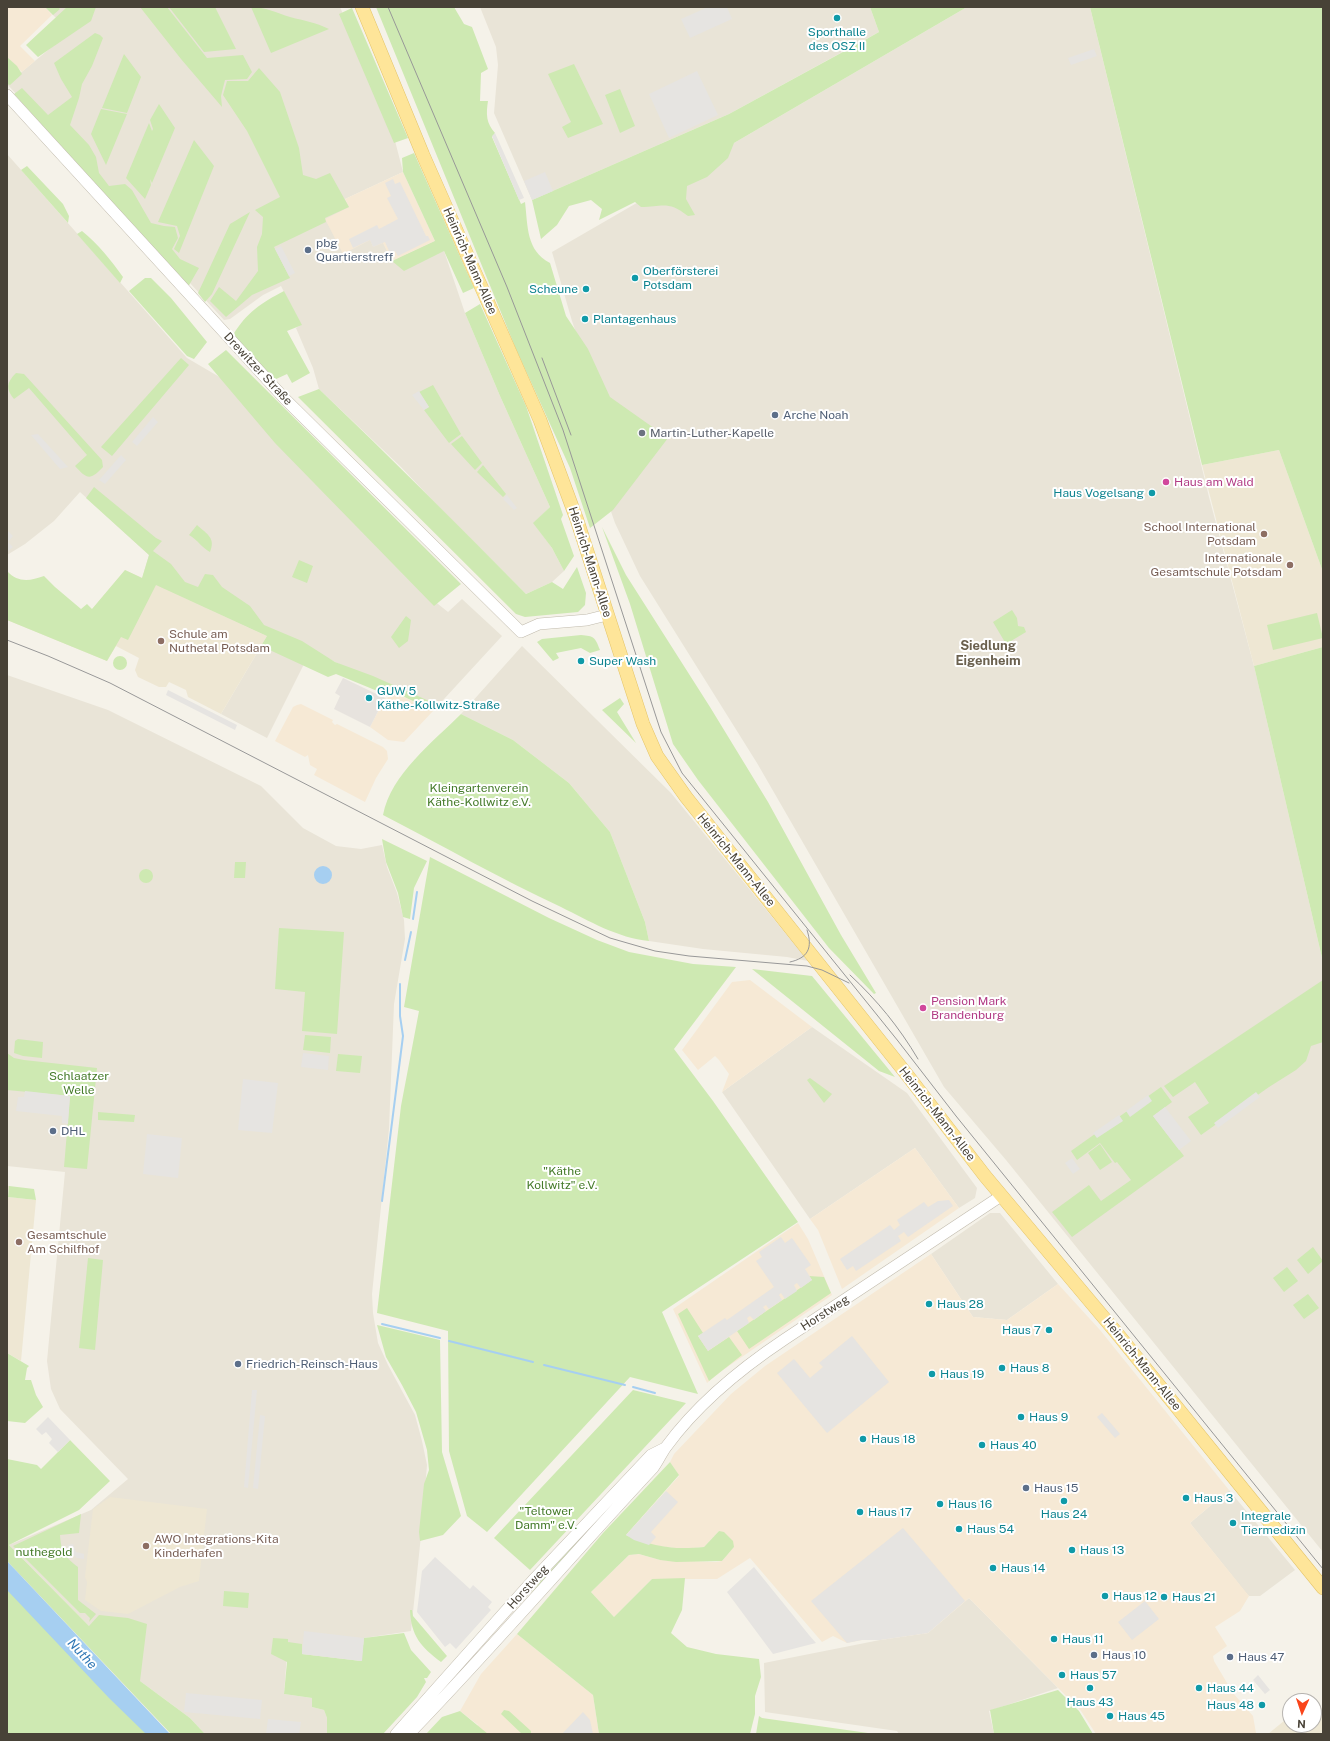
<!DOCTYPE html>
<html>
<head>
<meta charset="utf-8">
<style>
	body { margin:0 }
	#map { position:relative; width:1330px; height:1741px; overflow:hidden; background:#f5f2e9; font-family:"Public Sans",sans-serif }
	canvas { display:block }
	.frame { position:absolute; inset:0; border:8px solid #484237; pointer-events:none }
	.north { position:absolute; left:1282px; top:1693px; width:40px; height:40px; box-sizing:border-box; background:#fff; border:1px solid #b6b3af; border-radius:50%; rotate:183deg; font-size:11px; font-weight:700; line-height:16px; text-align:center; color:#484237 }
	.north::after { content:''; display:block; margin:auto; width:14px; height:18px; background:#fa451b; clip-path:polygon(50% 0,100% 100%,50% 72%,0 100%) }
</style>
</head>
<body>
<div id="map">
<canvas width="1330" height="1741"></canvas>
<div class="frame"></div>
<div class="north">N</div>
</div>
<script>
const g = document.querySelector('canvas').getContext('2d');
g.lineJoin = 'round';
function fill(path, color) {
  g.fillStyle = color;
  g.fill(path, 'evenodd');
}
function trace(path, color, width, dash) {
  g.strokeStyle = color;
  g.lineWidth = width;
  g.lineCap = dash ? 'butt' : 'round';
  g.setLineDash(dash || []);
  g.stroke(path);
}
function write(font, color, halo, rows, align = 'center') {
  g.font = font + ' "Public Sans",sans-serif';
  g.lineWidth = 4;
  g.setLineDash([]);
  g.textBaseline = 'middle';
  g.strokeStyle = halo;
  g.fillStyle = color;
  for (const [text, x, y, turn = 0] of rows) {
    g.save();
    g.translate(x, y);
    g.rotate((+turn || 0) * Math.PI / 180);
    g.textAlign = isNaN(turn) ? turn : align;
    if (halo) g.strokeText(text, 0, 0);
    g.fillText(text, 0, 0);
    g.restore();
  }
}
fill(new Path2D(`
	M45 7H340L393 133 403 172 345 199 370 240 383 242 392 261 439 239 444 251 465 313 500 396 550 507 534 523 552 548 564 571 552 582 526 594 440 508 401 467 319 389 313 368 296 328 301 325 281 286 263 295 230 319 224 320 7 84 70 32Z
	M480 7H870L879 32 729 114 532 200 494 113 498 65 496 47Z
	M967 7H1090L1209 497 1254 666 1323 962V1552L1006 1160 944 1087 757 763 640 576 615 523 584 434 607 424 572 321 552 252 711 160 734 143Z
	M7 154 187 358 228 382 438 604 448 612 462 599 502 636 433 711 311 650 267 738 221 714 267 636 142 579 149 555 80 492 54 521 25 544 7 555Z
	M522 646 671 793 808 961 787 957 703 949 649 941 645 922 610 832 569 783 513 740 461 714Z
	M7 675 108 710 261 786 303 828 336 846 361 849 382 845 387 867 397 893 404 920 405 939 394 1004 389 1129 372 1294 373 1313 378 1343 388 1365 415 1415 422 1441 427 1465 422 1526 411 1631 364 1638 362 1661 302 1654 288 1642V1640L284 1694 312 1698V1707L324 1710 327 1718V1734H205L190 1718 140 1681 89 1626 9 1545 91 1510 128 1479 60 1409 51 1389 47 1361 65 1172 7 1166Z
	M812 1027 907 1093 977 1188 975 1198 959 1208 915 1148 810 1219 722 1092Z
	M990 1213H1000L1058 1284 1007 1320 973 1317 931 1254Z
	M1229 1490 1295 1570 1260 1596H1249L1245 1592 1190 1523Z
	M969 1598 1058 1688 989 1711 994 1734H899L897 1731 765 1712 764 1663 880 1640 928 1633Z`), '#e9e4d7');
fill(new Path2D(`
	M7 7H45L52 15 20 46 35 61 22 72 7 57Z
	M403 172 435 241 392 261 383 243 373 247 370 240 343 254 325 219 349 207 345 199Z
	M392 691 433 711 404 742 388 740 370 727 385 698 387 699Z
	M301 704 333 720 332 722 335 725 337 724 383 747 387 751 388 759 376 778 365 802 314 775 317 769 310 765 308 755 305 757 275 741 293 707 297 705Z
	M750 980 812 1027 722 1092 729 1074 719 1060 715 1056 698 1070 682 1050 732 982Z
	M915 1148 959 1208 842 1289 818 1230 810 1219Z
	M798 1223 808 1239 832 1295 720 1372 707 1383 673 1309Z
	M931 1254 973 1317 1007 1320 1058 1284 1100 1330 1229 1490 1190 1523 1249 1596 1240 1611 1215 1627 1227 1646 1213 1656 1214 1661 1233 1693 1253 1716 1256 1733 1096 1734 1081 1711 969 1598 928 1633 880 1640H862L847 1643 833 1636 822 1642 750 1558 717 1579H652L614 1617 591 1592 629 1555 639 1554 660 1560 716 1562 722 1561 734 1547 719 1531 704 1547 683 1549 649 1545 626 1535 679 1476 670 1462 674 1454 731 1394 765 1366Z
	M517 1634 593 1695 599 1734H470L478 1725 460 1711 481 1674Z`), '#f6e9d5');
fill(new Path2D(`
	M343 678 385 698 370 727 334 709 340 696 335 693Z`), '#e7e3de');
fill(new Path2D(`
	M1279 450 1323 572V647L1254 666 1202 465Z
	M125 570 267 636 221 714 188 697 186 690 169 682 166 687H159L138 677 135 670 139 658 116 646 107 661 7 620V599L88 614Z
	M7 1186H9L8 1197 36 1200 21 1361 7 1353Z
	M110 1497 207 1509 199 1581 180 1587 128 1614 101 1611 85 1600 87 1582 85 1577 93 1509Z
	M1317 1702 1323 1710V1734H1268L1290 1716V1725H1314V1704Z`), '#eee7d3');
fill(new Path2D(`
	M45 7H58L60 9 53 15Z
	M67 7H96L91 21 38 57 26 45Z
	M140 7H167L207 58 243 55 252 72 247 79 225 80 221 96 222 107 181 59Z
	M169 7H215L236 49 204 52Z
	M251 7C265 7 277 13 290 17 305 21 315 22 329 29L271 53Z
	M376 7H454L464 24 472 27 488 69 481 73 480 101H488C486 114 486 123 495 133L492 137 521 204 525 202C528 227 526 250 550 263L566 316 588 349 610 397 668 438 613 510 590 528 570 468 516 349Z
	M870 7H967L734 143 728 158 707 177 687 186 686 199 695 215 688 216C669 201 664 206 641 207L635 202 599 220 602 209 591 200 569 206 557 225 541 239 532 200 729 114 863 41 879 32Z
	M1090 7H1323V572L1279 450 1202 465Z
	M352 8 408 138 394 143 339 14Z
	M95 33 100 35 103 38 92 66 82 84 79 98 70 125 89 145 96 157 99 173 109 186 125 184 132 190 151 223 164 226 175 227 178 238 172 249 180 259 199 268 188 287 14 94 22 88 48 115 72 97 61 79 54 63Z
	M124 54 141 77 127 113 102 108Z
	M7 57 17 66 22 74 10 85 7 84Z
	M574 64 603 124 568 138 562 127 571 122 548 74Z
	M259 68 280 92 299 148 303 175 316 179 330 173 349 207 325 218 326 222 274 247 290 278 252 295 226 317 210 301 219 287 236 301 258 271 257 247 262 234 263 217 255 210 280 197 247 131 223 95 227 81H248Z
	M620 89 635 126 620 133 605 95Z
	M159 104 175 128 152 183 150 179 151 185 145 199 126 178 149 123 152 131 153 129 150 120Z
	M101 109 127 114 106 165 91 134Z
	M194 140 214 166 179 253 174 249 180 236 177 226 158 222Z
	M414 153 474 288 463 293 444 251 404 271 392 261 435 241 403 172 402 158Z
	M27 166 63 204 69 216 68 223 21 170Z
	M250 212 212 294 205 302 198 293 230 224Z
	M82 231C98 244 111 260 123 277L120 283 77 234Z
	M145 278H151L171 298 207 342 194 359 187 356 129 291Z
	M284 291 302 325 287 331 310 373 292 383 287 374 274 380 233 335C247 312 261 303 284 291Z
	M480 304 526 406 563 515 561 519 574 556 564 571 552 548 533 523 550 507 500 396 465 313Z
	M226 350 461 584 434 606 275 443 208 364Z
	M181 358 189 365 112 456 101 447Z
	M16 373 24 374 102 460 103 467C90 481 87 479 75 466L87 455 29 388 14 399C6 389 6 383 16 373Z
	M433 385 461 434 449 443 424 410 429 407 419 392Z
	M319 389C389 456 458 525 526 594L552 582 563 589 577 567 586 593 585 605 578 612 525 617 516 614 298 397Z
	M462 436 482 463 475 470 451 444Z
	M483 465 506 494 503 497 477 472Z
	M94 487 156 538 162 541 153 551 171 564 185 582 198 587 205 574 213 575 222 587 250 606 264 625 302 641 335 662 373 676 438 705 432 710 392 691 387 695 336 674 328 677 261 646 267 636 156 585 128 640 121 637 107 661 7 620V571C18 583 30 581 44 576L55 587 81 609 87 604 92 609 125 570 142 578 149 555 86 498Z
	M197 525C207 534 216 538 210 552 202 548 198 540 189 535Z
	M602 527 626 575 710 707 768 802 841 935 876 993 874 994 829 948 698 780 673 744 630 604Z
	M299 560 313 566 307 583 292 577Z
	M1012 610 1017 618 1018 626 1024 627 1026 632 1006 644 993 622Z
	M1317 613 1323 638 1273 650 1267 625Z
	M406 616 411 620 408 641 399 648 391 637Z
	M581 635C594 636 595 637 600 650L590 653 581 648 556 653 559 658 553 661 537 642 542 639Z
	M1323 647V962L1254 666Z
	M113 663a7 7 0 1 1 14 0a7 7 0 1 1-14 0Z
	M620 698 624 704 617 712 636 743 602 710Z
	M461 714 513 740 569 783 610 832 645 922 649 941C618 938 589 921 561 907 501 879 443 846 383 815 391 774 433 742 461 714Z
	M382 839 427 861 414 888 410 919 403 917 398 893 386 862Z
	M430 857 549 918 597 940 629 952 693 964 736 967 674 1049 713 1101 798 1222 662 1312 698 1394 630 1377 487 1532 467 1516 449 1451 448 1331 377 1313 401 1106 419 1011 404 1007Z
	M235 862H246L245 878H234Z
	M139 876a7 7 0 1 1 14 0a7 7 0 1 1-14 0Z
	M279 928 344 932 337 1034 302 1031 305 992 275 989Z
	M752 969 812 976 895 1077 879 1071Z
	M1323 980V1042L1311 1046 1306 1061 1296 1070 1269 1087 1201 1135 1188 1117 1209 1103 1195 1082 1173 1097 1164 1086Z
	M305 1035 331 1037 330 1053 303 1050Z
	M18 1039 43 1042 42 1058 23 1056 14 1053 15 1041Z
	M7 1053 14 1058 24 1060 97 1068 87 1169 64 1167 70 1096 7 1090Z
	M338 1054 362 1056 360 1073 336 1071Z
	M810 1078 832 1094 824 1103 807 1080Z
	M1161 1087 1172 1102 1153 1116 1184 1156 1072 1237 1052 1212 1089 1185 1101 1201 1131 1180 1117 1162 1115 1163 1100 1143 1077 1160 1071 1151Z
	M98 1112 135 1115 134 1122 98 1120Z
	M1100 1144 1112 1162 1100 1170 1088 1153Z
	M9 1186 34 1189 36 1200 8 1197Z
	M1313 1247 1323 1261 1308 1274 1297 1260Z
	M88 1258 103 1260 95 1350 79 1348Z
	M1287 1267 1298 1281 1284 1292 1273 1278Z
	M809 1276 824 1277 831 1293 749 1349 737 1331 812 1280Z
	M1308 1294 1319 1308 1304 1319 1293 1305Z
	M687 1308 703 1333 698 1336 708 1351 729 1337 742 1355 709 1381 678 1314Z
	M377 1325 440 1340 442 1452 461 1516 443 1535 420 1541 419 1532 424 1484 429 1470 427 1450 416 1412 402 1385 386 1357Z
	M7 1353 29 1366 27 1368 25 1380H31L36 1395 43 1407 25 1423 7 1421Z
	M633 1390 686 1403 530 1570 494 1538Z
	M70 1440 110 1481 79 1510 9 1545 89 1626 99 1615 128 1618 147 1624 140 1681 190 1718 205 1734H171L7 1561V1459L37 1465 41 1469Z
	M670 1462 679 1475 626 1535C655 1547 673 1550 704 1547L719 1531 724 1532 733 1541 734 1547 722 1561 676 1562 660 1560 639 1554 629 1555 591 1592 614 1617 652 1579 685 1578 682 1610 671 1633 687 1647 716 1654 759 1659 761 1677 755 1696V1714L750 1734H599L593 1695 517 1634 603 1533Z
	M640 1473 641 1474 526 1600 540 1582Z
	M81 1514 79 1533 60 1535C61 1552 65 1557 78 1567V1600L96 1614 89 1622 90 1618 85 1613H80L13 1546Z
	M7 1586 147 1734H7Z
	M224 1591 249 1593 248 1608 223 1606Z
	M410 1610H412L413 1616 447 1656 441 1662C421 1647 411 1636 410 1610Z
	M404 1633 411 1650 431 1672 427 1678H424L426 1682 417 1697 383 1734H327V1718L324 1710 312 1707V1698L284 1694 287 1662 271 1654 273 1638 288 1639V1642L302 1644V1654L361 1661 364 1638Z
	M1058 1690 1079 1711 1093 1734H994L990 1710Z
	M504 1710 509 1711 531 1731V1734H522L501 1714Z
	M460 1711 488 1734H426L442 1717Z
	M759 1716 762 1718 875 1734H756Z`), '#cee9b2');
fill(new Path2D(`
	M708 7H727L732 19 690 38 681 19Z
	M1094 49 1097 56 1071 65 1068 58Z
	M697 71 718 115 669 138 649 94Z
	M495 133 524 198 519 200 492 136Z
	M545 172 553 191 532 200 524 181Z
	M393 179 395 184 400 182 426 236H428L430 240 398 256 395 251 390 253 385 242 373 247 370 240 353 248 349 239 377 225 379 229 398 219 387 198 391 196 385 183Z
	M281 246 295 273 289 276 275 249Z
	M419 391 429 407 424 410 412 395Z
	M153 417 158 422 137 446 132 442Z
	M38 434 68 467 60 469 31 435Z
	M121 455 126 460 105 484 99 480Z
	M507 495 517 508 514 510 503 499Z
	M7 530 13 536 8 542 13 547 7 552Z
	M168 690 237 725 235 730 166 695Z
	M303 1053 329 1056 328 1070 301 1067Z
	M243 1079 278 1083 272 1133 238 1130Z
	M25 1091 70 1096 68 1124 62 1123V1116L16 1111 18 1097H24Z
	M1256 1092 1260 1097 1218 1128 1214 1123Z
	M1148 1095 1152 1101 1130 1117 1126 1111Z
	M1165 1107 1191 1141 1179 1150 1153 1116Z
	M1119 1115 1123 1121 1097 1138 1093 1133Z
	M147 1134 182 1138 178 1178 143 1174Z
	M1072 1158 1080 1169 1073 1174 1065 1163Z
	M949 1200 953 1206 908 1237 904 1232 898 1236 901 1241 856 1271 853 1266 847 1270 840 1259 890 1225 894 1230 900 1225 897 1220 924 1202 928 1207 938 1201Z
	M781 1237 785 1243 792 1238 811 1265 805 1269 812 1280 801 1288 797 1283 794 1285 797 1291 785 1299 781 1293 779 1295 782 1300 769 1309 766 1305 763 1307 766 1311 754 1320 750 1316 747 1318 749 1323 708 1351 698 1336 725 1318 727 1320 774 1287 756 1261 762 1257 759 1252Z
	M852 1336 889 1382 827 1433 777 1373 794 1359 810 1378 823 1367 819 1363Z
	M252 1390H257L248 1488 244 1487Z
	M1102 1413 1120 1434 1115 1438 1097 1417Z
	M260 1415 265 1416 258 1489 253 1488Z
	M48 1417 70 1440 58 1452 49 1443 52 1439 46 1432 42 1435 36 1429Z
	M666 1491 678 1502 651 1532 656 1537 649 1545 634 1540 626 1535Z
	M903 1528 965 1601 928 1633 880 1640H862L847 1643 811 1601Z
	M73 1544 76 1552 84 1554V1559L77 1558 71 1553 67 1545Z
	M435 1557 470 1589 473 1585 492 1602 488 1607 491 1610 456 1649 450 1643 445 1647 417 1612 422 1571Z
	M754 1567 809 1635 816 1643 773 1654 727 1592Z
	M1145 1601 1159 1619 1132 1640 1118 1622Z
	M304 1631 364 1638 362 1661 302 1654Z
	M1258 1675 1270 1690 1265 1694 1253 1680Z
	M186 1693 262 1700 260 1719 184 1712Z
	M583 1712 590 1720 593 1734H562Z
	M268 1719 301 1722 299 1734H266Z`), '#e6e4e1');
fill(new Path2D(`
	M314 875a9 9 0 1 1 18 0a9 9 0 1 1-18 0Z
	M7 1561 170 1734H146L109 1698 7 1590Z`), '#a6cff1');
trace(new Path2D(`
	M413 919 417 892
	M405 960 411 932
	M382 1201 403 1036 400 1016V984
	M382 1324 440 1338
	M449 1341 533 1362
	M544 1365 625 1385
	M633 1387 655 1393`), '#a6cff1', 2);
const minor = new Path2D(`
	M7 95 285 399 521 632 539 624 587 620 607 615
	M396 1734 535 1578 651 1455 665 1448
	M409 1734C493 1647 571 1556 653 1468 658 1461 661 1454 666 1447 698 1403 740 1369 785 1339L1001 1196`);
const major = new Path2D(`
	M362 7 423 155 540 420 577 520 643 724 657 756 686 797 908 1076 985 1176 1120 1337 1323 1588`);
trace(minor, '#c0baac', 12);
trace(major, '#e4c468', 14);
trace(minor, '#fff', 11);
trace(major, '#fee599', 13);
trace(new Path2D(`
	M388 7 507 287 563 430 661 732 682 773 898 1041 956 1116 1323 1569
	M542 358 571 435
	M7 640 48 656 110 683 532 901 610 938 655 951 689 956 807 966 822 970 849 983
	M790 962C808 958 813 948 807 930
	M850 975C877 1000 899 1027 918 1059`), '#989898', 1);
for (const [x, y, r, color] of [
	[837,18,4,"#0f9aa8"],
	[308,250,4,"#5c6f8a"],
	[635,278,4,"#0f9aa8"],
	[586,289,4,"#0f9aa8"],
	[585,319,4,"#0f9aa8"],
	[775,415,4,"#5c6f8a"],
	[642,433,4,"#6b7280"],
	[1166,482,4,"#d1479c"],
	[1152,493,4,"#0f9aa8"],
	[1264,534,4,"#8d6e63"],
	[1290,565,4,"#8d6e63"],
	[161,641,4,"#8d6e63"],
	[581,661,4,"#0f9aa8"],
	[369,698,4,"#0f9aa8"],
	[923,1008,4,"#d1479c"],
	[53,1131,4,"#5c6f8a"],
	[19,1242,4,"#8d6e63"],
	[929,1304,4,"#0f9aa8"],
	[1049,1330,4,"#0f9aa8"],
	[238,1364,4,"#5c6f8a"],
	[1002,1368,4,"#0f9aa8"],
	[932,1374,4,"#0f9aa8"],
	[1021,1417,4,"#0f9aa8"],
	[863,1439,4,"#0f9aa8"],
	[982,1445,4,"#0f9aa8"],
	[1026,1488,4,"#5c6f8a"],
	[1186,1498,4,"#0f9aa8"],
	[1064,1501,4,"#0f9aa8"],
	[940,1504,4,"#0f9aa8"],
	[860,1512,4,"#0f9aa8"],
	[1233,1523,4,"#0f9aa8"],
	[959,1529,4,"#0f9aa8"],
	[146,1546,4,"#8d6e63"],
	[1072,1550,4,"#0f9aa8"],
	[993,1568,4,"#0f9aa8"],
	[1105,1596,4,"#0f9aa8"],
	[1164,1597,4,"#0f9aa8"],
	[1054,1639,4,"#0f9aa8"],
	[1094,1655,4,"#5c6f8a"],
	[1230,1657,4,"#5c6f8a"],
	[1062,1675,4,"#0f9aa8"],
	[1090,1688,4,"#0f9aa8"],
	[1199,1688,4,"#0f9aa8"],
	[1262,1705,4,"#0f9aa8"],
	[1110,1716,4,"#0f9aa8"]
]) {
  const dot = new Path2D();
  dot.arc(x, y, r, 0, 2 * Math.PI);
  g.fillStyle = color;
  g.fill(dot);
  trace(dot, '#fff', 1.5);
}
write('12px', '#0d838f', '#fff', [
	["Sporthalle",837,32,"center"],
	["des OSZ II",837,46,"center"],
	["Oberförsterei",643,271],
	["Potsdam",643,285],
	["Scheune",578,289,"right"],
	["Plantagenhaus",593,319],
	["Haus Vogelsang",1144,493,"right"],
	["Super Wash",589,661],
	["GUW 5",377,691],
	["Käthe-Kollwitz-Straße",377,705],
	["Haus 28",937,1304],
	["Haus 7",1041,1330,"right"],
	["Haus 8",1010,1368],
	["Haus 19",940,1374],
	["Haus 9",1029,1417],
	["Haus 18",871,1439],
	["Haus 40",990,1445],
	["Haus 3",1194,1498],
	["Haus 16",948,1504],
	["Haus 17",868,1512],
	["Haus 24",1064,1514,"center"],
	["Integrale",1241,1516],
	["Tiermedizin",1241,1530],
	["Haus 54",967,1529],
	["Haus 13",1080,1550],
	["Haus 14",1001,1568],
	["Haus 12",1113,1596],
	["Haus 21",1172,1597],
	["Haus 11",1062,1639],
	["Haus 57",1070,1675],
	["Haus 44",1207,1688],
	["Haus 43",1090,1702,"center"],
	["Haus 48",1254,1705,"right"],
	["Haus 45",1118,1716]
], 'left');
write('12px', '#4e5e75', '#fff', [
	["pbg",316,243],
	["Quartierstreff",316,257],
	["Arche Noah",783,415],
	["DHL",61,1131],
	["Friedrich-Reinsch-Haus",246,1364],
	["Haus 15",1034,1488],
	["Haus 10",1102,1655],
	["Haus 47",1238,1657]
], 'left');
write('12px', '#484237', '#fff', [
	["Heinrich-Mann-Allee",470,261,66],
	["Drewitzer Straße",258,369,47],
	["Heinrich-Mann-Allee",590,562,72],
	["Heinrich-Mann-Allee",736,860,51],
	["Heinrich-Mann-Allee",937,1114,52],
	["Horstweg",825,1313,-33],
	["Heinrich-Mann-Allee",1142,1364,51],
	["Horstweg",528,1587,-48]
]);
write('12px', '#5b616d', '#fff', [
	["Martin-Luther-Kapelle",650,433]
], 'left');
write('12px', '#b23c85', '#fff', [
	["Haus am Wald",1174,482],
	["Pension Mark",931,1001],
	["Brandenburg",931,1015]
], 'left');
write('12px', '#785e54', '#fff', [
	["School International",1256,527,"right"],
	["Potsdam",1256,541,"right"],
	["Internationale",1282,558,"right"],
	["Gesamtschule Potsdam",1282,572,"right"],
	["Schule am",169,634],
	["Nuthetal Potsdam",169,648],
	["Gesamtschule",27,1235],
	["Am Schilfhof",27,1249],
	["AWO Integrations-Kita",154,1539],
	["Kinderhafen",154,1553]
], 'left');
write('12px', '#457b2a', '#fff', [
	["Kleingartenverein",479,788],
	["Käthe-Kollwitz e.V.",479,802],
	["Schlaatzer",79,1076],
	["Welle",79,1090],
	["\"Käthe",562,1171],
	["Kollwitz\" e.V.",562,1185],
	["\"Teltower",546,1511],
	["Damm\" e.V.",546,1525],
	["nuthegold",44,1552]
]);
write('bold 13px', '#6b614f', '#fff', [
	["Siedlung",988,646],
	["Eigenheim",988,661]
]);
write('italic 13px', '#3078b5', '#fff', [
	["Nuthe",82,1654,47]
]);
</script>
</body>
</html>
